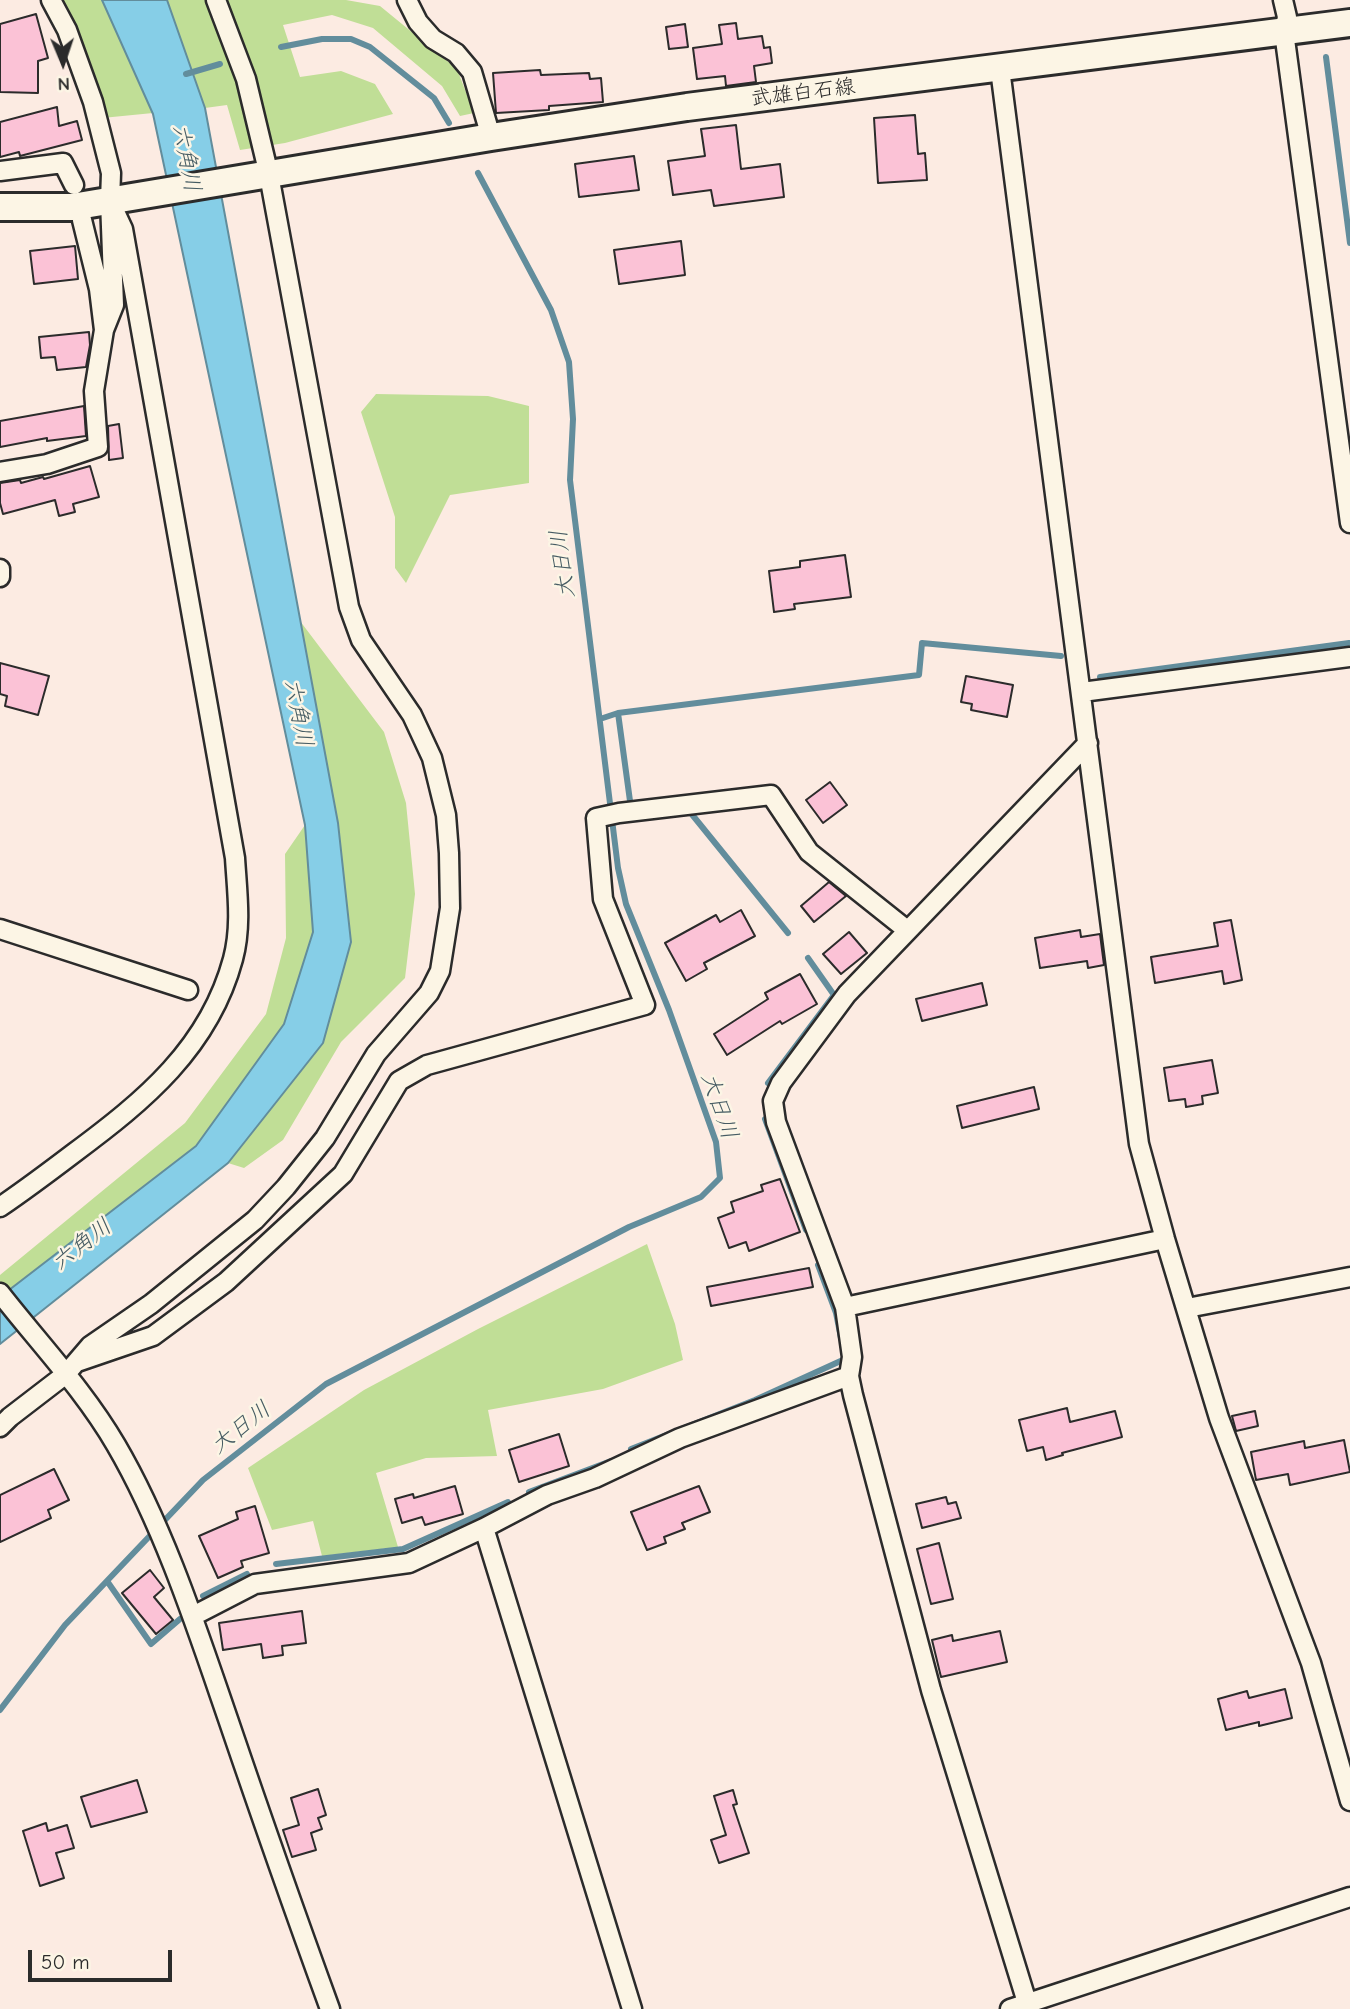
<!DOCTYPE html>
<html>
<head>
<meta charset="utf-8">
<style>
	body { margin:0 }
	#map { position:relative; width:1350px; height:2009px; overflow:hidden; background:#fcebe2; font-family:"Comic Neue",sans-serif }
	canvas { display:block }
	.north { position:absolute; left:28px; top:28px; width:70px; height:70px; -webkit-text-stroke:5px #fcf5e5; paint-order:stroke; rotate:178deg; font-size:19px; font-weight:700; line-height:28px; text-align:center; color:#2b2b2b }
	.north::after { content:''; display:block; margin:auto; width:24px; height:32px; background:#2b2b2b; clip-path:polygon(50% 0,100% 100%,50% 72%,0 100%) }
	.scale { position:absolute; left:28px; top:1950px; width:144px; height:32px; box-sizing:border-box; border:4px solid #2b2b2b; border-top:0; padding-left:9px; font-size:21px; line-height:24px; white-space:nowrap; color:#2b2b2b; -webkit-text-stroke:5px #fcf5e5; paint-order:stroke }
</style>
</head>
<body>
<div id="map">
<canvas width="1350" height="2009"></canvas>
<div class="north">N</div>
<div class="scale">50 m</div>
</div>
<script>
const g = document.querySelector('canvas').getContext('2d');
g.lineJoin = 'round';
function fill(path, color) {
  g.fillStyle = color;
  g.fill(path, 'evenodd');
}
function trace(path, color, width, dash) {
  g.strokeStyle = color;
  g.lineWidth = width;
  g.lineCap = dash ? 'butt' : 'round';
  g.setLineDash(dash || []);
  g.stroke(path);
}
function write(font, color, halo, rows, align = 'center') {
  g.font = font + ' "Comic Neue","Klee One",sans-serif';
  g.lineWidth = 5;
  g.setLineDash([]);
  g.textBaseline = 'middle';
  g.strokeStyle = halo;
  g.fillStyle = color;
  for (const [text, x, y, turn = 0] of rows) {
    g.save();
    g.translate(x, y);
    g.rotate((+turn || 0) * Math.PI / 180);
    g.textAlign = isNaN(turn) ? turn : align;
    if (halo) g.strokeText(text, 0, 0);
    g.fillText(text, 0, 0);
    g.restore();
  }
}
fill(new Path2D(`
	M44 0H102L153 113 92 119 67 42Z
	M167 0H346L380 6 457 69 474 113 460 116 442 86 373 28 332 15 283 25 300 77 341 71 375 84 393 114 285 143 240 150 227 105 205 108Z
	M376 394 488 396 529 406V483L450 495 406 583 395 568V517L361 412Z
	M300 621 384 732 406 803 415 894 405 978 341 1042 283 1140 244 1168 228 1163 323 1043 351 942 338 823Z
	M305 825 313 932 284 1024 196 1146 0 1297V1275L185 1123 266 1014 286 938 285 854Z
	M647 1244 675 1324 683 1360 603 1389 488 1410 497 1456 426 1458 376 1473 398 1547 322 1556 313 1521 272 1530 248 1468 364 1390 478 1329Z`), '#c0de96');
const water = new Path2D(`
	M102 0H167L205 108 338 823 351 942 323 1043 228 1163 0 1344V1297L196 1146 284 1024 313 932 305 825 153 114Z`);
fill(water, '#86cee7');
trace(water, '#628d9c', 2);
trace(new Path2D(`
	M281 47 322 39H351L370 47 434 98 449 123
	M1326 57 1350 243
	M186 74 220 64
	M1100 677 1349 643
	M618 713 630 801
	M600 719 618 713 919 675 922 643 1061 656
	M687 813 690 812 788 933
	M768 1083 834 995 808 958
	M765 1119 806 1230
	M818 1265 836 1313 841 1338
	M631 1449 755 1400 845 1359 844 1355
	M529 1492 611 1461
	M276 1564 403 1549 508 1502
	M107 1581 151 1644 180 1619
	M203 1596 247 1574
	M0 1710 65 1625 203 1480 326 1384 629 1227 701 1197 720 1178 716 1142 669 1010 626 904 618 868 570 480 573 419 569 362 551 310 478 173`), '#628d9c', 6);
const building = new Path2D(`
	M36 14 48 58 38 61V93L0 92V24Z
	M736 23 738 39 762 36 764 48 770 47 772 63 754 66 756 82 726 86 725 76 697 79 693 48 722 44 719 25Z
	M685 24 688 47 669 49 666 27Z
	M540 70 541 75 589 73 590 79 601 78 603 102 549 106V110L496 113 493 73Z
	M57 107 59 126 77 121 82 140 20 156 19 152 0 157V122Z
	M915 115 918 154 925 153 927 180 878 183 874 118Z
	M736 125 741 169 780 164 784 197 714 206 711 190 673 195 668 161 705 156 701 129Z
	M634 156 639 190 579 197 575 164Z
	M681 241 685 275 619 284 614 250Z
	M75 246 78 279 34 284 30 251Z
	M89 332 90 345 86 367 57 370 55 357 41 358 39 337Z
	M84 406 86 436 47 441V438L0 447V421Z
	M119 424 123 458 109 460 108 426Z
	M90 466 99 497 73 504 75 512 59 516 55 500 3 514 0 503V483L20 480 21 483 43 477 44 479Z
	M845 555 851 597 794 604 795 609 774 612 769 571 800 567V561Z
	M0 663 49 676 38 715 5 706 7 696 0 694Z
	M966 676 1013 685 1007 717 971 710 972 704 961 702Z
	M830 782 847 805 823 823 806 800Z
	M829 882 846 896 814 922 801 906Z
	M741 910 755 936 704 963 707 969 686 981 665 943 716 915 720 922Z
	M1231 920 1242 980 1224 984 1222 971 1155 983 1151 957 1218 946 1214 923Z
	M1080 930 1081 937 1100 934 1104 965 1088 968 1087 961 1040 968 1035 938Z
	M849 932 867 953 841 974 823 954Z
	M800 974 817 1004 782 1024 780 1021 727 1055 714 1034 768 999 765 993Z
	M982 983 987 1005 922 1021 916 999Z
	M1212 1060 1218 1093 1202 1096 1203 1104 1186 1107 1185 1099 1169 1101 1164 1068Z
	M1034 1087 1039 1109 962 1128 957 1106Z
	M780 1179 800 1232 749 1251 746 1242 729 1248 718 1218 734 1212 731 1202 763 1191 761 1185Z
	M809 1268 813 1287 711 1306 707 1287Z
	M1067 1408 1070 1422 1115 1411 1122 1437 1062 1453 1063 1455 1046 1460 1043 1447 1027 1451 1019 1420Z
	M1255 1411 1258 1426 1236 1431 1232 1416Z
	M559 1434 569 1466 519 1482 509 1450Z
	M1344 1440 1350 1472 1290 1485 1288 1474 1256 1480 1251 1452 1304 1441 1305 1448Z
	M54 1469 69 1500 48 1510 51 1518 0 1542V1495Z
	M455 1486 463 1514 425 1525 422 1517 402 1523 395 1499 413 1494 414 1498Z
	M699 1486 710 1512 682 1523 685 1529 664 1537 666 1543 647 1550 631 1512Z
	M946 1497 948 1504 956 1502 961 1518 922 1528 916 1504Z
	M255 1506 269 1553 241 1561 243 1567 218 1578 199 1536 238 1519 236 1512Z
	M939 1543 953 1599 931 1604 917 1549Z
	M150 1570 164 1588 154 1597 173 1620 156 1634 122 1593Z
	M302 1611 306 1643 282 1646 283 1655 263 1658 261 1644 223 1650 219 1623Z
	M1000 1631 1007 1662 941 1677 932 1640 952 1635 953 1641Z
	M1285 1689 1292 1718 1259 1726V1722L1226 1730 1218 1699 1247 1691 1249 1698Z
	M137 1780 147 1812 91 1827 81 1797Z
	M318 1789 326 1815 318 1818 322 1829 311 1833 316 1850 292 1857 283 1830 299 1825 291 1798Z
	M733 1790 737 1804 733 1805 749 1853 719 1863 711 1840 726 1835 714 1796Z
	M46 1823 48 1831 67 1825 74 1848 56 1853 64 1878 40 1886 23 1831Z`);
fill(building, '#fbc2d6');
trace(building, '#2b2b2b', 2);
const minor = new Path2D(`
	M51 0 67 30 93 102 111 173 110 201 114 305 104 330
	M407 0 418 22 433 39 456 53 472 72 491 137
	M1283 0 1287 17 1284 32 1350 523
	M1000 69 1139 1144 1165 1239 1219 1418 1311 1663 1350 1801
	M0 171 63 163 74 185
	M0 472 47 464 98 447 94 391 104 330 99 289 82 220
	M0 569V577
	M1082 692 1350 657
	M0 929 188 990
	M0 1207C25 1190 49 1172 74 1153 144 1101 209 1048 233 959 242 926 237 891 235 858L123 229 110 201
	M0 1293C39 1343 84 1390 116 1445 164 1527 197 1629 228 1719 261 1816 295 1913 330 2009
	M845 1307 1165 1239
	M1187 1308 1350 1277
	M77 1362 153 1336 226 1282 343 1174 399 1081 427 1065 645 1005 603 899 596 818 619 813 771 795 809 852 907 930
	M0 1427 10 1417 66 1374 90 1346 151 1304 255 1220 286 1187 325 1138 376 1054 429 993 440 971 450 908 449 853 446 815 432 758 412 715 361 640 349 607 269 175 246 79 216 0
	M484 1528 632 2009
	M193 1616 255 1584 409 1563 484 1528 547 1495 595 1478 680 1438 849 1376
	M1010 2009 1350 1897
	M1029 2009 931 1690 853 1395 849 1376 852 1357 845 1307 776 1122 773 1101 781 1083 847 994 1088 743`);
const secondary = new Path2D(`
	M0 207H72L491 137 687 107 1350 23`);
trace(minor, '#2b2b2b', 23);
trace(secondary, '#2b2b2b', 32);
trace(minor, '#fcf5e5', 18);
trace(secondary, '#fcf5e5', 26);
write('21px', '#2b2b2b', '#fcf5e5', [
	["武雄白石線",803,93,-7]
]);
write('italic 23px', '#465c63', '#fcf5e5', [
	["六角川",186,158,79],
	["大日川",563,564,-97],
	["六角川",298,713,79],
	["大日川",719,1106,71],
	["六角川",82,1245,-38],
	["大日川",241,1428,-38]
]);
</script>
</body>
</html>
